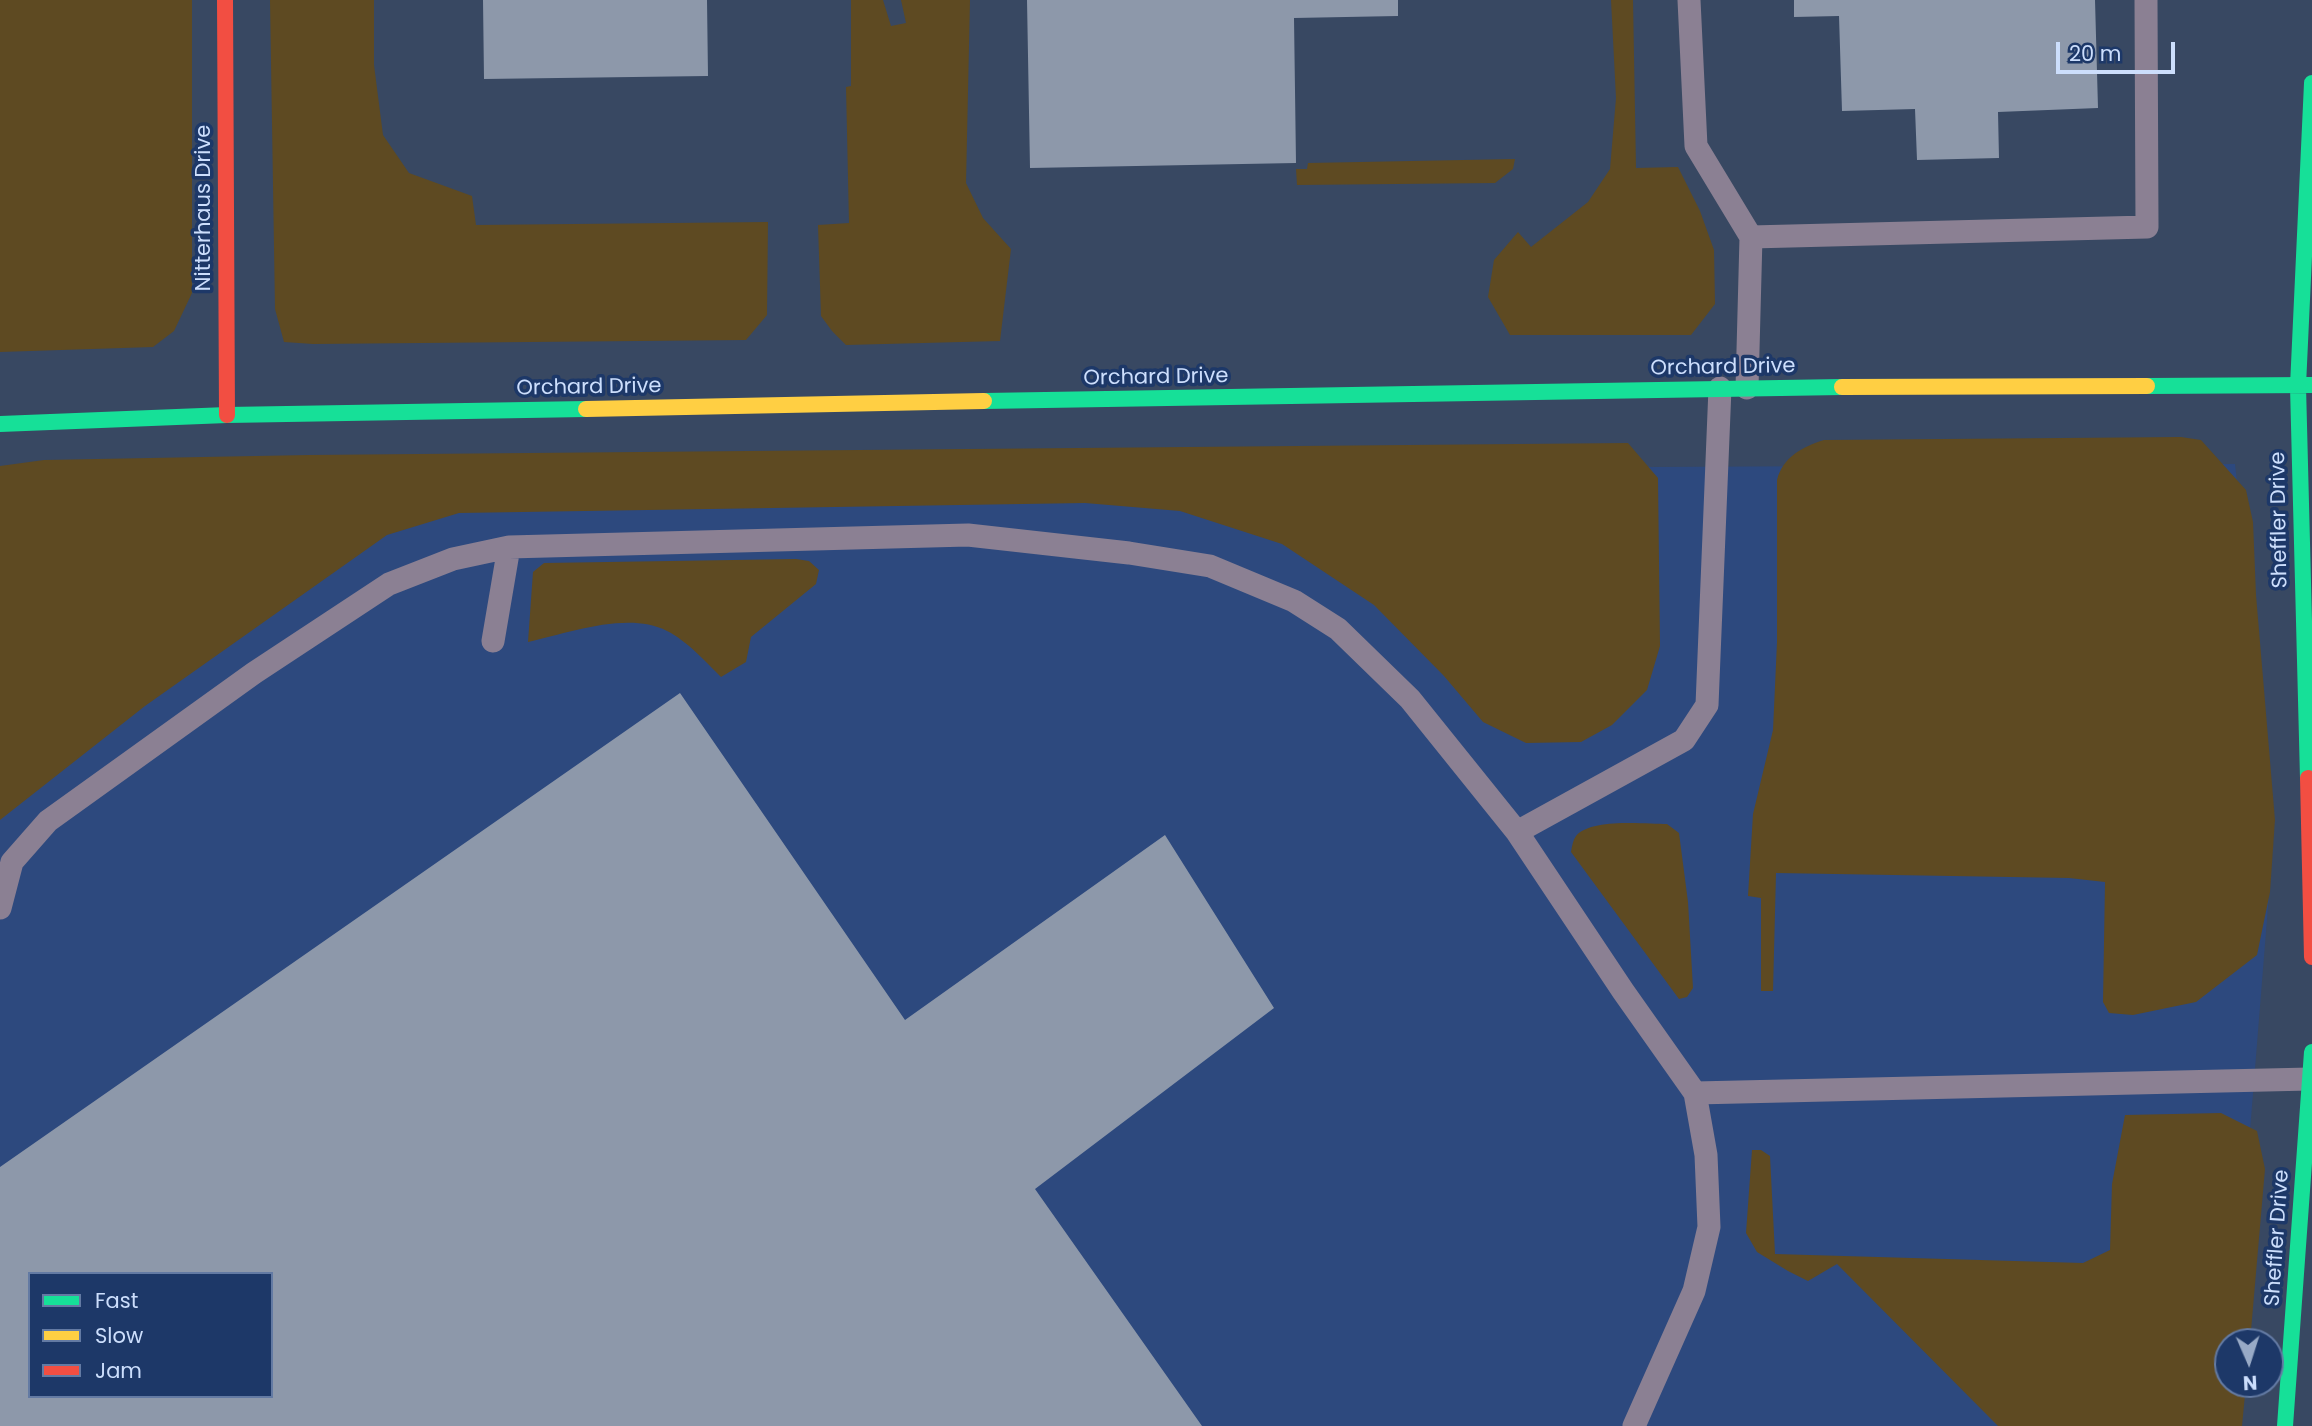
<!DOCTYPE html>
<html>
<head>
<meta charset="utf-8">
<style>
	body { margin:0 }
	#map { position:relative; width:2312px; height:1426px; overflow:hidden; background:#384862; font-family:Poppins,sans-serif }
	canvas { display:block }
	.legend { position:absolute; left:28px; top:1272px; width:245px; height:126px; box-sizing:border-box; background:#1d3868; border:2px solid #637aa3; margin:0; padding:9px 12px; list-style:none; font-size:21px; color:#ccdefc }
	.legend li { display:flex; align-items:center; gap:14px; height:35px }
	.legend b { width:35px; border:2px solid #637aa3 }
	.north { position:absolute; left:2214px; top:1328px; width:70px; height:70px; box-sizing:border-box; background:#1d3868; border:2px solid #637aa3; border-radius:50%; rotate:177deg; font-size:19px; font-weight:700; line-height:28px; text-align:center; color:#ccdefc }
	.north::after { content:''; display:block; margin:auto; width:24px; height:32px; background:#98aac6; clip-path:polygon(50% 0,100% 100%,50% 72%,0 100%) }
	.scale { position:absolute; left:2056px; top:42px; width:119px; height:32px; box-sizing:border-box; border:4px solid #ccdefc; border-top:0; padding-left:9px; font-size:21px; line-height:24px; white-space:nowrap; color:#ccdefc; -webkit-text-stroke:5px #1d3868; paint-order:stroke }
</style>
</head>
<body>
<div id="map">
<canvas width="2312" height="1426"></canvas>
<ul class="legend">
<li><b style="height:9px;background:#16e098"></b>Fast</li>
<li><b style="height:9px;background:#ffcf43"></b>Slow</li>
<li><b style="height:9px;background:#f24e42"></b>Jam</li>
</ul>
<div class="north">N</div>
<div class="scale">20 m</div>
</div>
<script>
const g = document.querySelector('canvas').getContext('2d');
g.lineJoin = 'round';
function fill(path, color) {
  g.fillStyle = color;
  g.fill(path, 'evenodd');
}
function trace(path, color, width, dash) {
  g.strokeStyle = color;
  g.lineWidth = width;
  g.lineCap = dash ? 'butt' : 'round';
  g.setLineDash(dash || []);
  g.stroke(path);
}
function write(font, color, halo, rows, align = 'center') {
  g.font = font + ' Poppins,sans-serif';
  g.lineWidth = 7;
  g.setLineDash([]);
  g.textBaseline = 'middle';
  g.strokeStyle = halo;
  g.fillStyle = color;
  for (const [text, x, y, turn = 0] of rows) {
    g.save();
    g.translate(x, y);
    g.rotate((+turn || 0) * Math.PI / 180);
    g.textAlign = isNaN(turn) ? turn : align;
    if (halo) g.strokeText(text, 0, 0);
    g.fillText(text, 0, 0);
    g.restore();
  }
}
fill(new Path2D(`
	M2235 464 2275 820 2233 1342H2228L2227 1426H0V673L297 474ZM30 1274H271V1396H30Z`), '#2d497e');
fill(new Path2D(`
	M0 0H192V293L174 331 153 347 0 352Z
	M270 0H374V65L383 135 409 173 472 196 476 225 768 222 767 315 746 340 313 344 284 342 275 309Z
	M851 0H883L891 26 906 23 901 0H970L966 183 983 218 1011 249 1000 341 846 345 832 331 821 316 818 225 849 223 846 87 851 86Z
	M1611 0H1633L1636 168 1678 167 1700 211 1714 250 1715 304 1691 335H1510L1488 297 1494 260 1518 232 1531 247 1588 202 1610 169 1616 98Z
	M1515 159 1513 169 1495 183 1297 185 1296 169H1307L1308 163Z
	M2181 437 2201 440 2246 490 2253 522 2256 595 2275 820 2270 892 2257 955 2196 1002 2133 1015 2109 1013 2103 1002 2105 882 2069 878 1776 873 1773 991H1761V898L1748 896 1753 814 1773 730 1777 642V480C1783 457 1802 447 1824 440Z
	M1628 443 1658 478 1660 646 1647 690 1612 725 1581 742 1526 743 1483 722 1444 676 1374 605 1282 544 1180 511 1085 503 459 513 387 535 145 706 0 820V466L44 460 309 455Z
	M796 559 809 561 819 570 816 584 751 637 746 662 721 677C706 662 686 640 667 631 628 611 569 633 528 642L533 572 544 563Z
	M1667 824 1679 833 1688 902 1693 988 1687 997 1679 999 1571 852C1572 846 1573 840 1576 836 1591 818 1645 824 1667 824Z
	M2221 1113 2257 1131 2265 1169 2250 1342H2228V1384H2246L2242 1426H1998L1837 1264 1808 1281 1788 1271 1757 1252 1746 1233 1752 1150H1761L1770 1156 1775 1254 2083 1263 2110 1250 2112 1184 2125 1115Z`), '#5e4a22');
fill(new Path2D(`
	M483 0H707L708 76 484 79Z
	M1027 0H1398V16L1294 18 1296 163 1030 168Z
	M1794 0H2095L2098 108 1998 112 1999 158 1917 160 1915 109 1842 111 1839 16 1794 17Z
	M680 693 905 1020 1165 835 1274 1008 1035 1189 1202 1426H0V1167ZM30 1274H271V1396H30Z`), '#8d98aa');
trace(new Path2D(`
	M1689 0 1696 146 1751 237
	M1720 388 1707 705 1684 740 1517 832 1623 991 1695 1093 2310 1079
	M1747 388 1751 237 2147 227 2146 0
	M493 641 509 547
	M0 908 12 862 48 821 254 673 389 584 453 559 509 547 968 535 1129 553 1210 566 1294 601 1338 629 1410 699 1517 832
	M1634 1426 1694 1291 1709 1227 1706 1155 1695 1093`), '#8b8093', 23);
trace(new Path2D(`
	M2147 386 2312 385
	M984 401 1842 387
	M0 424 227 415 586 409
	M2308 778 2298 386 2312 83
	M2285 1426 2312 1052`), '#16e098', 16);
trace(new Path2D(`
	M1842 387 2147 386
	M586 409 984 401`), '#ffcf43', 16);
trace(new Path2D(`
	M225 0 227 415
	M2308 778 2312 957`), '#f24e42', 16);
write('21px', '#ccdefc', '#1d3868', [
	["Nitterhaus Drive",205,208,-90],
	["Orchard Drive",1723,368,-1],
	["Orchard Drive",1156,378,-1],
	["Orchard Drive",589,388,-1],
	["Sheffler Drive",2280,520,-91],
	["Sheffler Drive",2278,1238,-86]
]);
</script>
</body>
</html>
